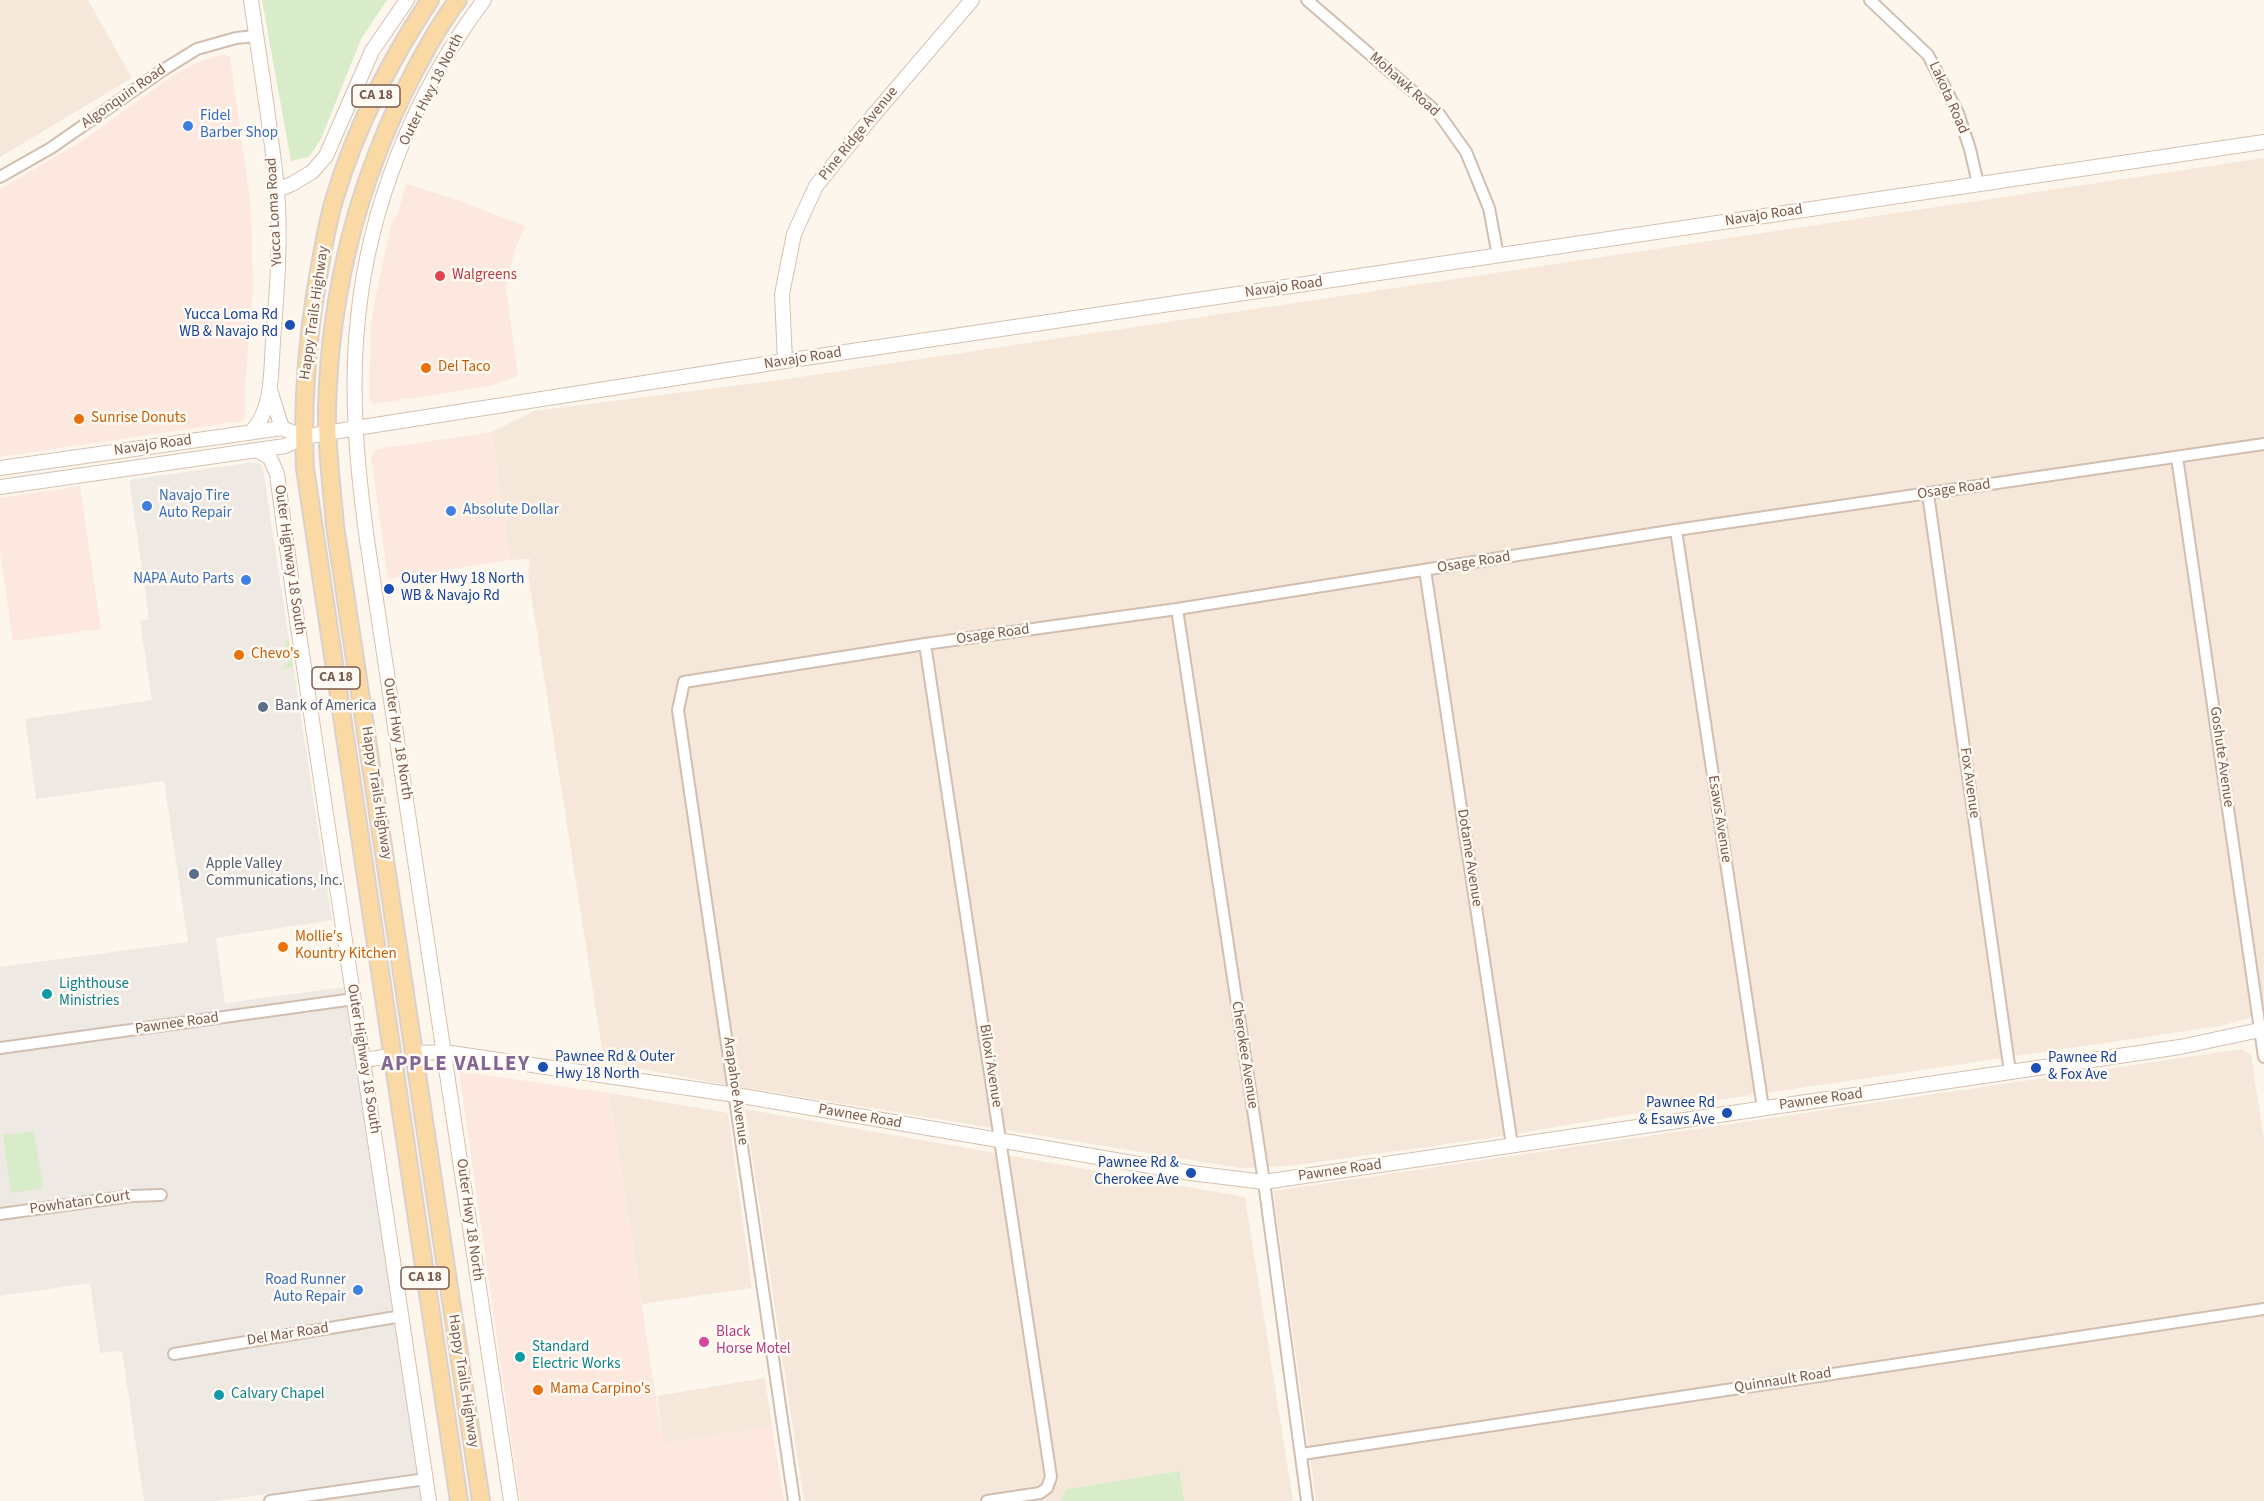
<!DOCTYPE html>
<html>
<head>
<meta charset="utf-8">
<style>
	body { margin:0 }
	canvas { display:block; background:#fdf6ec }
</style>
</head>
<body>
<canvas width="2264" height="1501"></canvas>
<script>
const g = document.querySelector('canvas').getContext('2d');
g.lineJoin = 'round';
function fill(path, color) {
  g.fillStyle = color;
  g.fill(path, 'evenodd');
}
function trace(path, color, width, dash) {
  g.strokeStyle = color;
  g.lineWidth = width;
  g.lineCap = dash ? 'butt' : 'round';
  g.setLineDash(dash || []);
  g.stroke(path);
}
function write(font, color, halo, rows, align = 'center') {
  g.font = font + ' "Source Sans 3",sans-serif';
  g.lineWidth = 5;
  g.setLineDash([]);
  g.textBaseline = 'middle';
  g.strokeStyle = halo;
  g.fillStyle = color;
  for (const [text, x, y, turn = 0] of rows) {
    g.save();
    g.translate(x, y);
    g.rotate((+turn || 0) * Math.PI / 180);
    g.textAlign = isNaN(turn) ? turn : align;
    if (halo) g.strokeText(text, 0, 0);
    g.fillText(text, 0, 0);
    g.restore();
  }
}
fill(new Path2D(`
	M0 0H88L132 78 0 157Z
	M2264 158V1014L2220 1026 1698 1103 1489 1138 1290 1166 1240 1168 722 1084 604 1062 528 575 530 559 510 560 492 432 534 411 780 380Z
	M2242 1049 2251 1055 2264 1139V1501H1316L1273 1191Z
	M609 1093 728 1113 752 1288 642 1304Z
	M745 1109 1245 1197 1293 1501H1184L1180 1471 1066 1489 1060 1501H804Z
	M765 1378 772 1427 663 1443 657 1396Z`), '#f5e8da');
fill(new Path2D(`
	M224 54 230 57 251 206 253 288 245 388V416L243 421 0 457V189L82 141 172 76 196 63Z
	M406 184 455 199 525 226 515 250 506 287 518 376 490 386 374 404 369 399 371 324 376 294 392 221 397 216Z
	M492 432 510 560 388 579 371 456 377 449Z
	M80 486 101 629 13 641 0 552V498Z
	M459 1071 609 1093 663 1443 772 1427 784 1501H520Z`), '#fde8e0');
fill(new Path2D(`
	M254 462 260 464 263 469 332 920 216 938 225 1003 344 987 417 1473 217 1501H144L122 1351 100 1353 90 1283 0 1296V967L188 942 164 781 36 799 25 719 152 700 140 621 149 619 129 480Z
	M419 1485 421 1501H308Z`), '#efe9e4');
fill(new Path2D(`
	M262 0H387L361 39 321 139 309 157 291 161Z
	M285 640 289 641 293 667 282 669 288 663Z
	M34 1131 43 1188 11 1193 3 1135Z
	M1180 1471 1184 1501H1060L1066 1489Z`), '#d8ecc9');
const street = new Path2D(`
	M1307 0 1439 114 1466 152 1489 208 1498 256
	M1870 0 1928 55 1958 113 1970 149 1978 184
	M0 177 51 148 163 70 197 49 236 38 256 36
	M2177 457 2264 1057
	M1928 494 2010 1072
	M1676 530 1763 1108
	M1425 570 1512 1145
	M1177 609 1264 1182 1307 1501
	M925 644 1051 1477 1047 1488 1040 1493 987 1501
	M0 1048 354 999
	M0 1214 131 1196 161 1195
	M174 1354 402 1316
	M1302 1454 2264 1309
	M270 1501 426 1479
	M794 1501 678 710 684 682 925 644 1177 609 1676 530 2264 444`);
const secondary = new Path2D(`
	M484 0C416 90 369 205 358 318 350 392 357 467 367 540L511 1501
	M277 190 292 184 312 172 326 156 372 51 407 0
	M785 361 782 294 794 234 816 186 871 118 972 0
	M270 390 282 428
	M251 432C273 411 271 370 273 341 277 291 281 241 277 190 271 127 260 63 251 0
	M257 450 270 458 277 474 295 607 429 1501
	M0 468 282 428 304 437
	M0 487 285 446 304 437 356 428 785 361 2264 142
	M416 1053 444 1052 736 1095 1191 1173 1264 1182 2180 1047 2264 1029
	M364 1060 391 1056`);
const primary = new Path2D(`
	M430 0C390 60 356 128 335 197 327 223 323 250 318 277 307 341 302 403 305 468L459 1501
	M458 0C440 23 426 49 413 74 359 178 330 291 327 408 326 447 332 487 335 526L481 1501`);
trace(street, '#d1beb0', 14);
trace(secondary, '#d6c0b0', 16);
trace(primary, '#dad1cd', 20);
trace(street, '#fff', 10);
trace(secondary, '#fff', 14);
trace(primary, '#fbd9a5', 16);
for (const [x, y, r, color] of [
	[188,126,6,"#3f7fe0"],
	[440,276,6,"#e0444e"],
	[290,325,6,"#1a4fb4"],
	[426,368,6,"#e8710a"],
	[79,419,6,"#e8710a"],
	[147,506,6,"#3f7fe0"],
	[451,511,6,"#3f7fe0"],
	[246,580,6,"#3f7fe0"],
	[389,589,6,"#1a4fb4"],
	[239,655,6,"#e8710a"],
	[263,707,6,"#5c6f8a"],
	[194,874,6,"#5c6f8a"],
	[283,947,6,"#e8710a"],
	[47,994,6,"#0f9aa8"],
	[543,1067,6,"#1a4fb4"],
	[2036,1068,6,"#1a4fb4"],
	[1727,1113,6,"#1a4fb4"],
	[1191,1173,6,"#1a4fb4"],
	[358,1290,6,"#3f7fe0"],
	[704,1342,6,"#d1479c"],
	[520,1357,6,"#0f9aa8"],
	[538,1390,6,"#e8710a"],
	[219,1395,6,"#0f9aa8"]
]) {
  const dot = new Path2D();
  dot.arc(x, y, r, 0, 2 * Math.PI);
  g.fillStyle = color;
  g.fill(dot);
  trace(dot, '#fffaf3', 2);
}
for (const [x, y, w] of [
	[376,96,48],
	[336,678,48],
	[425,1278,48]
]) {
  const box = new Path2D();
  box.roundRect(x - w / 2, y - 11, w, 22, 4.5);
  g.fillStyle = '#fffaf3';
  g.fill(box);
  trace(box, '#7a5c4d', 1.5);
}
write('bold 14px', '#7a5c4d', null, [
	["CA 18",376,96],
	["CA 18",336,678],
	["CA 18",425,1278]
]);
write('15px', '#7a5c4d', '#fffaf3', [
	["Mohawk Road",1404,85,42],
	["Outer Hwy 18 North",432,90,-63],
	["Algonquin Road",124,97,-35],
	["Lakota Road",1948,98,66],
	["Pine Ridge Avenue",859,134,-51],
	["Yucca Loma Road",275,212,-93],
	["Navajo Road",1764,216,-9],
	["Navajo Road",1284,288,-8],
	["Happy Trails Highway",315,313,-82],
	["Navajo Road",803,359,-9],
	["Navajo Road",153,446,-8],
	["Osage Road",1954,490,-8],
	["Outer Highway 18 South",289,560,82],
	["Osage Road",1474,563,-9],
	["Osage Road",993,635,-8],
	["Outer Hwy 18 North",397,739,81],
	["Goshute Avenue",2221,757,82],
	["Fox Avenue",1969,783,82],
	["Happy Trails Highway",376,793,81],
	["Esaws Avenue",1719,819,81],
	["Dotame Avenue",1469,858,81],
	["Pawnee Road",177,1024,-8],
	["Cherokee Avenue",1244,1055,81],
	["Outer Highway 18 South",363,1059,81],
	["Biloxi Avenue",990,1066,81],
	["Arapahoe Avenue",735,1091,82],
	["Pawnee Road",1821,1100,-8],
	["Pawnee Road",860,1117,10],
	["Pawnee Road",1340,1171,-8],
	["Powhatan Court",80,1203,-8],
	["Outer Hwy 18 North",469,1220,82],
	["Del Mar Road",288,1335,-9],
	["Happy Trails Highway",463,1381,81],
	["Quinnault Road",1783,1381,-9]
]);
write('15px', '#366cbe', '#fffaf3', [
	["Fidel",200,117],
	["Barber Shop",200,134],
	["Navajo Tire",159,497],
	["Auto Repair",159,514],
	["Absolute Dollar",463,511],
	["NAPA Auto Parts",234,580,"right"],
	["Road Runner",346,1281,"right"],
	["Auto Repair",346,1298,"right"]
], 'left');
write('15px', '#be3a42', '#fffaf3', [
	["Walgreens",452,276]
], 'left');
write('15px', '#164399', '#fffaf3', [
	["Yucca Loma Rd",278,316],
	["WB & Navajo Rd",278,333],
	["Outer Hwy 18 North",401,580,"left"],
	["WB & Navajo Rd",401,597,"left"],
	["Pawnee Rd & Outer",555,1058,"left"],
	["Hwy 18 North",555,1075,"left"],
	["Pawnee Rd",2048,1059,"left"],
	["& Fox Ave",2048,1076,"left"],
	["Pawnee Rd",1715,1104],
	["& Esaws Ave",1715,1121],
	["Pawnee Rd &",1179,1164],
	["Cherokee Ave",1179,1181]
], 'right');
write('15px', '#c56008', '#fffaf3', [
	["Del Taco",438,368],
	["Sunrise Donuts",91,419],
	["Chevo's",251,655],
	["Mollie's",295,938],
	["Kountry Kitchen",295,955],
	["Mama Carpino's",550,1390]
], 'left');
write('15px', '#4e5e75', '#fffaf3', [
	["Bank of America",275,707],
	["Apple Valley",206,865],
	["Communications, Inc.",206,882]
], 'left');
write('15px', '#0d838f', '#fffaf3', [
	["Lighthouse",59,985],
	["Ministries",59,1002],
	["Standard",532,1348],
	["Electric Works",532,1365],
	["Calvary Chapel",231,1395]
], 'left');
write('15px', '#b23c85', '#fffaf3', [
	["Black",716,1333],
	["Horse Motel",716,1350]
], 'left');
g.letterSpacing = '1.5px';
write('bold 21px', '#846695', '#fffaf3', [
	["APPLE VALLEY",456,1065]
]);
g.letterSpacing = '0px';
</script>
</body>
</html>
